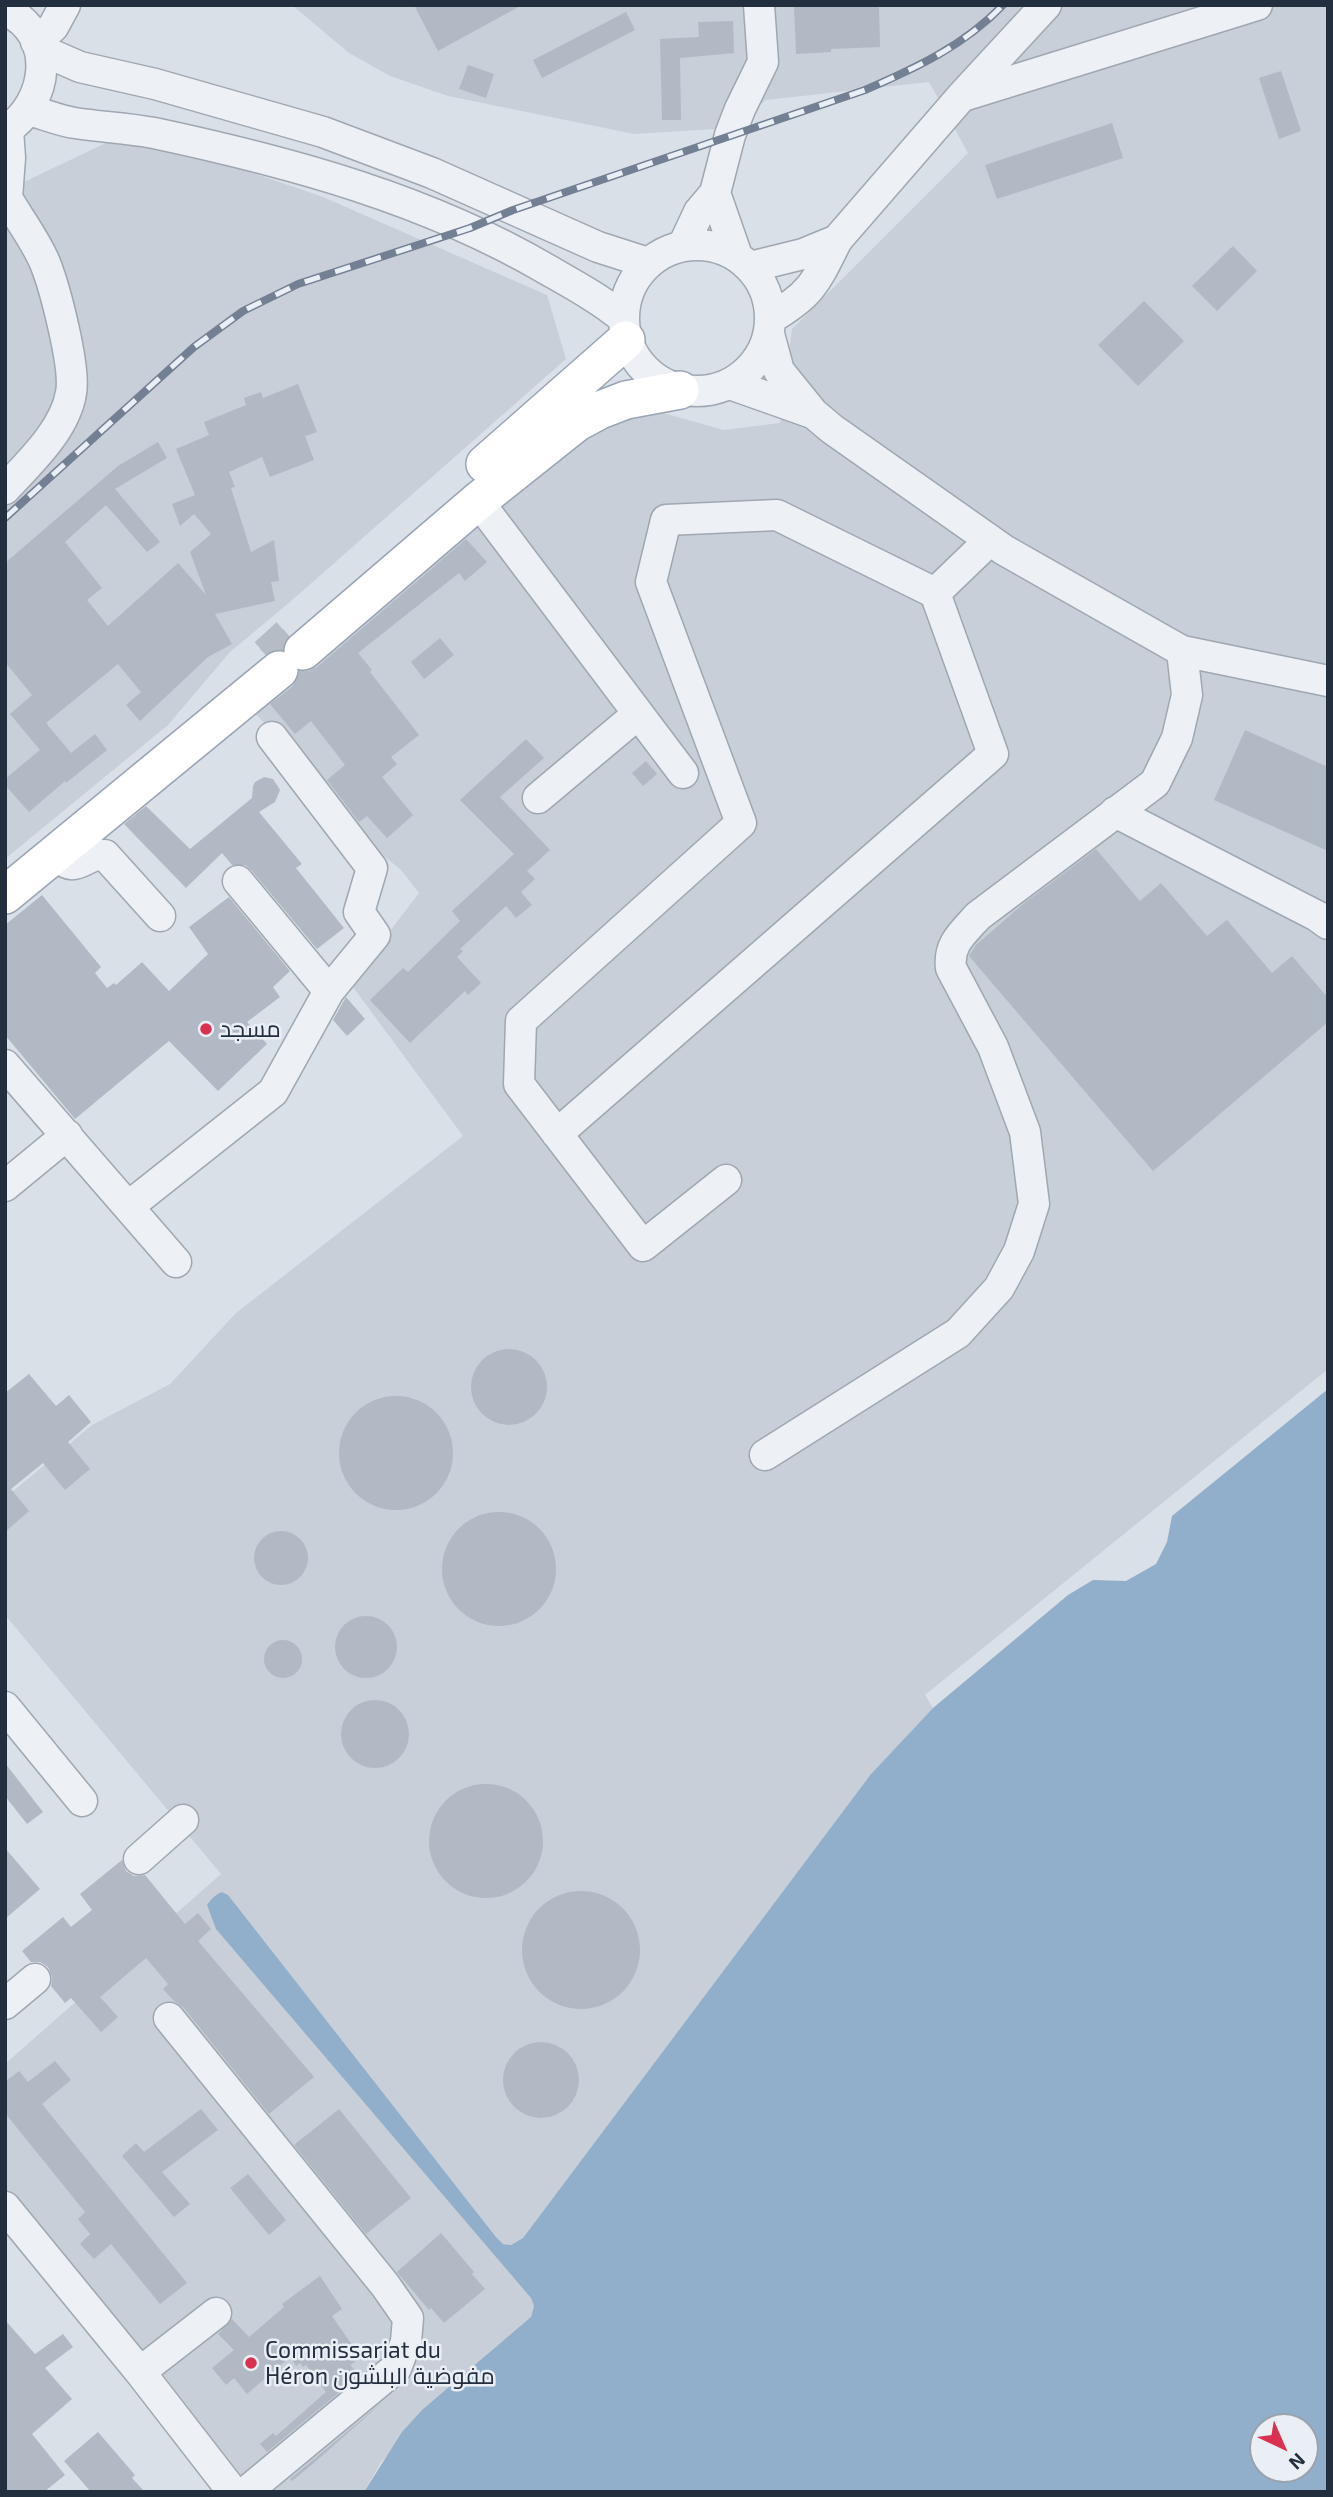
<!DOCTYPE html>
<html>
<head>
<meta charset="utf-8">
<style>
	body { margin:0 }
	#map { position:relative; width:1333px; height:2497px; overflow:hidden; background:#dae0e7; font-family:"Exo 2",sans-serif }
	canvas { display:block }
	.frame { position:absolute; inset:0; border:7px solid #232e3e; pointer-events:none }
	.north { position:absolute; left:1249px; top:2413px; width:70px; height:70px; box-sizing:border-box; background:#eaeff5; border:2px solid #9aa2ac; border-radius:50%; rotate:136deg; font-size:19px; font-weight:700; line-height:28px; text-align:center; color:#232e3e }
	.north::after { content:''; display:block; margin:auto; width:24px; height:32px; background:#da3150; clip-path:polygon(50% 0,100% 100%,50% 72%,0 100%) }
</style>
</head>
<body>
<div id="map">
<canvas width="1333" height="2497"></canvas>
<div class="frame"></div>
<div class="north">N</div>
</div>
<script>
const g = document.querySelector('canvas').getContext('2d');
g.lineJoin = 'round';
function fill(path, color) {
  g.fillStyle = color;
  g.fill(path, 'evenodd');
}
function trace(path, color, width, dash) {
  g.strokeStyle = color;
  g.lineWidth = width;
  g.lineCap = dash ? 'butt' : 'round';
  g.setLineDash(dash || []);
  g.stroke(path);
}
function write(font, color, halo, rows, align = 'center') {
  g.font = font + ' "Exo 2",Cairo,sans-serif';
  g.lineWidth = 5;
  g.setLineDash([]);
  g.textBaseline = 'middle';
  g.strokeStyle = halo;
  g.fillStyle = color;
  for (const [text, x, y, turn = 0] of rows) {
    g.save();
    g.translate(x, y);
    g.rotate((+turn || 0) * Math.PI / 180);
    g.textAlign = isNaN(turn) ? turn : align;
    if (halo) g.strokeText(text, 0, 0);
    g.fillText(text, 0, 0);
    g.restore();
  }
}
fill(new Path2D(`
	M292 5H1328V1369L925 1695 933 1708 871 1774 523 2238 511 2245 503 2244 496 2237 228 1896 222 1892 531 2298 534 2306 531 2317 381 2462 364 2492H233L5 2196V2064L221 1874 5 1615V1498L92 1425 170 1384 236 1313 463 1136 350 983 419 893 401 870 363 839 338 801 254 712 585 431 638 406 724 430 780 423 792 329 968 153 929 82 766 100 732 128 634 134 448 96 390 76 349 53Z
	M131 131 323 197 547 295 566 359 290 602 230 652 168 725 5 859V191Z`), '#c8cfd9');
fill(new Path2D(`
	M1328 1389V2492H364L402 2432 422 2410 531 2317 534 2306 531 2298 216 1929 207 1905C211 1899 216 1894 222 1892L228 1895 496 2237 503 2244 511 2245 523 2238 871 1774 933 1708 1068 1595 1093 1580 1126 1581 1156 1564 1167 1542 1172 1516ZM1263 2427H1305V2469H1263Z`), '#91afcb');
fill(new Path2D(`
	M414 5H522L438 51Z
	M794 5H879L880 47 831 49V52L796 54Z
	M626 12 635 30 542 78 533 60Z
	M733 21 734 53 680 58 681 120H662L660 39 699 37 698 22Z
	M468 65 494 74 486 98 459 89Z
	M1281 71 1301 131 1279 139 1259 78Z
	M1112 123 1123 158 997 199 985 165Z
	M1233 246 1257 271 1217 311 1192 286Z
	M1144 301 1184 341 1138 386 1098 345Z
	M298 384 317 432 305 436 314 460 270 477 262 457 229 472 235 487 231 488 251 552 274 540 279 581 271 582 275 601 215 614 232 644 208 657 140 721 126 705 141 692 118 664 46 723 71 753 95 734 107 750 66 783 65 781 29 812 5 785V779L40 750 10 714 32 695 5 662V563L118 466 158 442 167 458 115 489 160 542 147 552 106 505 65 542 102 588 87 600 108 626 178 563 206 595 190 552 211 534 194 514 180 526 172 504 195 495 176 449 209 435 204 422 246 405 244 398 261 392 263 398Z
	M466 539 487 562 465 581 459 573 358 653 372 670 370 672 419 735 391 757 397 764 382 777 413 815 387 838 367 816 359 822 327 780 345 765 311 721 295 734 270 704 293 686 299 671H308L317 667Z
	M283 629 289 636 284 643 283 650 275 649 265 654 260 649Z
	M440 638 454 655 424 679 411 662Z
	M1245 730 1328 767V851L1214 800Z
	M526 739 544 758 500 797 550 850 527 871 535 879 521 892 532 905 516 918 506 906 460 949 463 951 457 957 481 983 468 995 465 991 410 1043 370 1000 403 968 408 972 460 921 452 911 514 854 460 800Z
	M646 761 657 774 643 786 632 773Z
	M264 777 273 779 280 790 275 802 259 812 302 864 296 868 344 928 317 949 251 870 245 865H232L222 853 186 888 124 824 146 806 190 849 252 798 253 786 255 782Z
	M1096 849 1140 901 1161 883 1207 936 1227 920 1272 973 1292 956 1328 998V1022L1153 1171 969 956 976 945 1023 904Z
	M42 895 101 967 95 973 107 988 114 983 116 985 142 962 169 991 208 954 189 927 229 897 290 971 273 987 280 997 247 1022 267 1044 218 1091 169 1041 75 1119 5 1035V925Z
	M346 997 365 1019 347 1036 333 1020Z
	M471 1387a38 38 0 1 1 76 0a38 38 0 1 1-76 0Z
	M29 1374 56 1406 69 1395 91 1422 68 1442 90 1469 65 1490 43 1463 11 1489 29 1511 5 1532V1393Z
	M339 1453a57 57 0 1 1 114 0a57 57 0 1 1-114 0Z
	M442 1569a57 57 0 1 1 114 0a57 57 0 1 1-114 0Z
	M254 1558a27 27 0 1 1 54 0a27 27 0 1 1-54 0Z
	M335 1647a31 31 0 1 1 62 0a31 31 0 1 1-62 0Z
	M264 1659a19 19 0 1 1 38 0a19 19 0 1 1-38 0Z
	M341 1734a34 34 0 1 1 68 0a34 34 0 1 1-68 0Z
	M5 1763 43 1812 27 1824 5 1796Z
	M429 1841a57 57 0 1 1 114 0a57 57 0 1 1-114 0Z
	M5 1848 40 1889 5 1919Z
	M122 1860 126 1871 134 1876 145 1875 185 1924 198 1913 211 1929 198 1941 314 2077 269 2114 183 2007 174 2001 163 1989 168 1984 146 1958 100 1997 118 2017 101 2032 71 1998 65 2003 51 1986 52 1977 48 1967 40 1962H31L22 1951 63 1917 71 1927 92 1910 80 1894Z
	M522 1950a59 59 0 1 1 118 0a59 59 0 1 1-118 0Z
	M503 2080a38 38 0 1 1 76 0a38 38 0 1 1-76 0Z
	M55 2061 71 2080 42 2104 187 2283 160 2304 111 2244 94 2259 80 2244 90 2234 78 2219 85 2212 5 2113V2082L19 2071 28 2082Z
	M201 2109 218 2130 162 2172 190 2204 174 2217 122 2156 136 2143 144 2152Z
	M339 2109 411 2198 366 2234 294 2145Z
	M248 2174 286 2220 269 2235 230 2188Z
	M441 2233 474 2272 472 2274 485 2289 444 2323 431 2308 429 2310 397 2272Z
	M320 2276 342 2309 332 2316 361 2358 350 2365 360 2375 267 2452 260 2444 273 2433 276 2436 326 2392 306 2365 303 2367 300 2363 296 2366 290 2357 247 2394 234 2378 226 2385 212 2368 234 2350 218 2334 232 2319 249 2337 284 2307 282 2304Z
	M5 2320 35 2354 63 2334 73 2347 45 2368 72 2399 32 2434 65 2475 44 2492H5Z
	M384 2401 315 2462 292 2481 290 2479Z
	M98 2432 135 2475 132 2478 145 2492H91L64 2461Z`), '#b1b9c4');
trace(new Path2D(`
	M267 656 289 636`), '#b5bcc5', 37, [37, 18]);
const minor = new Path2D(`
	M5 10C58 34 49 103 5 131
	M36 42 53 27 65 5
	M39 49 80 67 155 84 323 132 432 173 598 247 648 263
	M963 96 1257 5
	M29 110C44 114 60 121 75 123 101 127 128 128 154 133 290 162 427 199 548 270 574 285 600 299 623 318
	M715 193 737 256
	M5 197 7 198 10 158 8 130
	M837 240 961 97 1046 5
	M624 318a73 73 0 1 1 146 0a73 73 0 1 1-146 0Z
	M683 246 699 212 715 193 730 135 740 109 763 62 759 5
	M750 267 803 254 837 240C816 282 812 294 771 318
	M769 334 779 371 813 413 832 429 1004 550 1182 651 1328 681
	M730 384 812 413
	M5 489C29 463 65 430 71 393 76 368 55 288 45 263 36 241 19 219 7 198
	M478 501 683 773
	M538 798 638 714
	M1115 812 1317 916 1328 924
	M56 855C77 877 84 852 105 855L160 916
	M238 881 329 991
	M5 1065 176 1262
	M557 1134 993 754 935 593
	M726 1180 643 1246 519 1084 521 1021 741 823 651 582 666 520 777 515 935 593 990 540
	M5 1186 67 1135
	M129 1206 273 1092 329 991 375 935 359 912 372 868 272 737
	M765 1455 958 1333 999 1288 1019 1251 1034 1204 1025 1132 993 1047 951 968C948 944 963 933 978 916L1155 783 1177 738 1187 695 1182 651
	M5 1707 82 1801
	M139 1859 183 1820
	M5 2004 35 1979
	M169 2018 385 2285 408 2318 406 2342 396 2368 246 2492
	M5 2207 140 2372 233 2492
	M140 2372 216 2313`);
const major = new Path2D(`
	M485 464 626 340
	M303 651 478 501 576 423 600 410 626 400 680 390
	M5 895 279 670`);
trace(minor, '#9fa7b1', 33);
trace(major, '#99a4b4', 40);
trace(minor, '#edf0f5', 30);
trace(major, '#fff', 37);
const rail = new Path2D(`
	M5 518 194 347 243 311 298 284 470 228 513 210 865 90C916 68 965 45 1003 5`);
trace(rail, '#737f92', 8);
trace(rail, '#eaeff5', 5, [16]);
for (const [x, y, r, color] of [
	[206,1029,7,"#da3150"],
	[251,2363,7,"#da3150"]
]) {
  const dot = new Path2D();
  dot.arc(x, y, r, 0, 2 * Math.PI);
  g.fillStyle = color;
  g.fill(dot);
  trace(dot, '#eaeff5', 2.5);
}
write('23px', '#232e3e', '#eaeff5', [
	["مسجد",220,1029],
	["Commissariat du",265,2350],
	["Héron مفوضية البلشون",265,2376]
], 'left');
</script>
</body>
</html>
